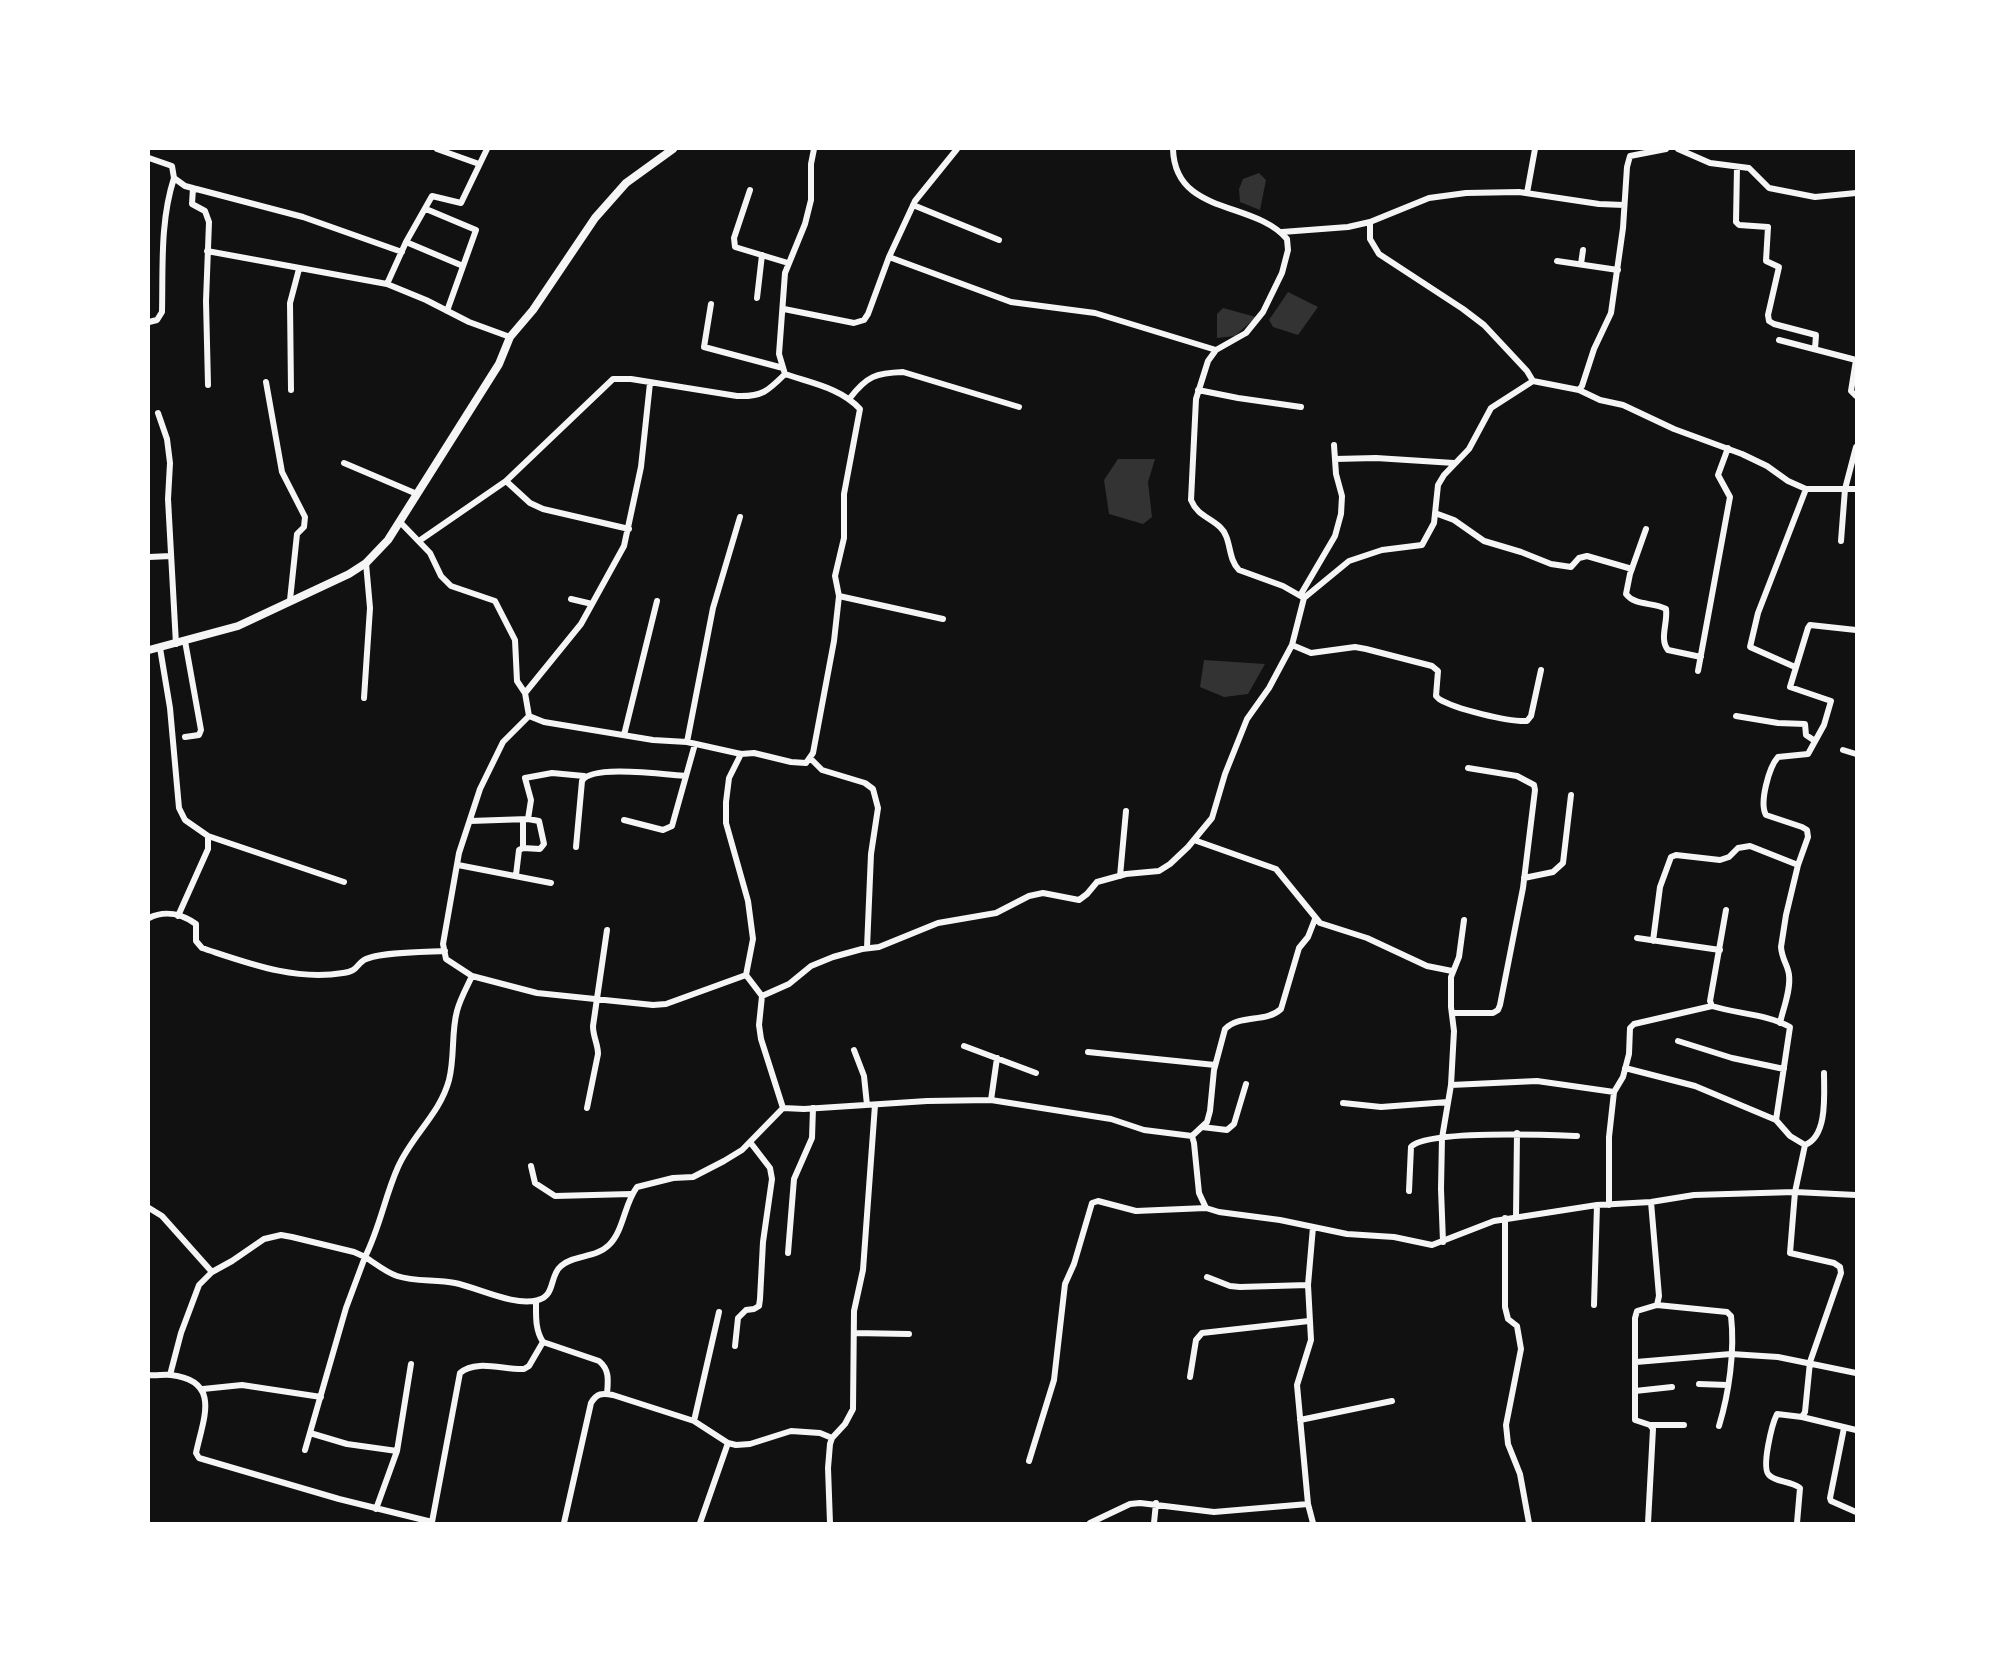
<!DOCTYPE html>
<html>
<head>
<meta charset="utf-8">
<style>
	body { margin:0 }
	#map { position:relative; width:2005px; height:1672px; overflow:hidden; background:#111; font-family:"IBM Plex Serif",serif }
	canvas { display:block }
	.frame { position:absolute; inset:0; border:150px solid #fff; pointer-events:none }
</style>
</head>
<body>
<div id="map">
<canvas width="2005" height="1672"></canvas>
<div class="frame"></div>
</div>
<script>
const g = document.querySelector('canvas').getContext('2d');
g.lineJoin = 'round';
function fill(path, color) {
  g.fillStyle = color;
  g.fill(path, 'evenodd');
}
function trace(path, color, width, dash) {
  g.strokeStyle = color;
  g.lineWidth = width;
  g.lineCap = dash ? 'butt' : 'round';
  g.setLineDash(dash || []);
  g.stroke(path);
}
fill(new Path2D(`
	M1259 173 1266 180 1260 210 1240 202 1239 189 1243 179Z
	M1288 292 1318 307 1298 335 1273 327 1269 320Z
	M1223 308 1256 317 1235 336 1217 338V314Z
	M1118 459H1155L1148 482 1152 517 1143 524 1109 514 1104 480Z
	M1204 660 1265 664 1248 694 1224 697 1200 687Z`), '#333');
trace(new Path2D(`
	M437 149 479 164
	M1173 149C1175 216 1254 200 1287 239L1288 250 1282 273 1263 312 1246 333 1216 350 1208 361 1196 399 1191 500C1197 515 1209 517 1220 527 1232 538 1227 558 1239 570L1283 586 1304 598 1292 645 1269 688 1247 719 1225 774 1212 818 1188 847 1170 864 1159 871 1126 874 1097 882 1087 894 1079 900 1043 893 1029 896 996 913 938 923 879 947 862 949 833 957 811 966 789 984 762 996 759 1025 761 1039 783 1108 804 1109 927 1101 991 1100 1111 1119 1144 1130 1192 1136 1194 1143 1199 1193 1206 1208 1219 1212 1280 1220 1347 1234 1394 1237 1432 1245 1494 1221 1597 1205 1651 1202 1694 1195 1795 1192 1856 1195
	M1678 149 1710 163 1749 168 1769 188 1815 197 1856 193
	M149 158 172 166 174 178 185 186 303 217 402 252
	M1737 167 1736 222 1739 225 1768 227 1766 261 1779 267 1768 315 1769 321 1774 324 1816 335 1815 349
	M193 188 192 204 205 211 209 222 206 301 208 385
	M750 190 734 238 735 247 788 263
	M1527 193 1535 149
	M913 205 999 240
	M426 209 476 230 447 311
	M1370 222V239L1379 254 1463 309 1484 325 1527 371 1533 381
	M1282 232 1348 227 1370 222 1429 198 1466 193 1519 192 1599 204 1624 205
	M406 242 432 196 461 203 487 149
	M207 251 387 284 426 300 469 322 510 337
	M889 257 1011 302 1095 313 1216 350
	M1557 261 1618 270
	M1581 264 1583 250
	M387 284 406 242 463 266
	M757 298 762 255
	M711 304 704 347 783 368
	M784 309 854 323 864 320 868 314 889 257 915 201 957 149
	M149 322 157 320 162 312C163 267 160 221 174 178
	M1779 340 1856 360
	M1856 360 1851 391 1856 396
	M266 382 282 472 305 517 304 527 297 534 290 600
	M291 390 290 303 299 269
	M1198 390 1238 398 1301 407
	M1579 390 1600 400 1623 405 1674 429 1742 454 1767 466 1788 481 1806 489H1856
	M850 398C867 376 876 373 903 372L1019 407
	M158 413 167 439 170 463 168 499 176 644
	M1335 459 1376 458 1454 463
	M344 463 417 494
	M506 481 530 503 543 509 629 529
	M1435 513 1454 520 1484 541 1521 552 1551 564 1571 567 1579 558 1587 556 1632 569
	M400 522 430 553 441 576 451 586 495 601 515 640 517 681 525 693 529 716 544 722 653 740 687 742 741 754 754 753 791 762 806 763 813 753 834 641 839 596 835 576 844 538V494L860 409C841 388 811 383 785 374L779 354 785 273 805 224 811 200V164L814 149
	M1646 529 1630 574 1626 594C1635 606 1653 602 1666 609 1668 623 1659 639 1668 650L1701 657
	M419 541 506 481 613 379H631L737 396C762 397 768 391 785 374
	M1841 541 1845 489 1856 447
	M149 557 171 556
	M1301 594 1335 536 1341 514 1342 496 1336 474 1334 445
	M839 596 943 619
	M1304 598 1349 561 1382 550 1422 545 1434 523 1438 485 1444 475 1469 449 1491 408 1533 381 1579 390 1582 386 1594 349 1611 313 1623 228 1627 167 1630 156 1666 149
	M571 599 592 604
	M1292 645 1311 653 1355 647 1366 649 1432 666 1438 671 1436 696 1439 699C1455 709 1508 722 1527 721L1531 716 1541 670
	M160 648 170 708 179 808 185 820 208 836V849L178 916
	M1795 667 1750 647 1758 613 1806 489
	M1698 671 1730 497 1718 475 1728 448
	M525 693 581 624 624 546 641 467 650 383
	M364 698 370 608 366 563
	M529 716 503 742 480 789 459 853 443 944 446 959 472 976 537 993 653 1005 666 1004 746 975
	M1736 716 1778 723 1805 724 1806 735 1815 741
	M624 735 657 601
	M185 737 199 735 201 730 185 641
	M687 742 713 608 740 517
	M1843 750 1856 754
	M741 754 729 778 726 802V823L748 901 753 939 746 975 762 996
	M810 758 822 770 865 783 873 789 878 808 871 854 867 948
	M523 820V848L540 849 544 844 539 821 528 819
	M624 820 663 830 672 826 695 744
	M470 821 528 819 531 800 525 778 552 773 584 776
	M208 836 344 882
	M1194 840 1276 869 1320 923 1367 938 1427 966 1452 971
	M576 847 582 781C591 764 667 775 686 776
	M458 865 551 883
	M516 875 519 850 523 848
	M1120 876 1126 811
	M1524 878 1553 872 1563 863 1571 795
	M1726 910 1710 1001 1712 1006C1737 1014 1767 1014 1790 1027L1776 1120
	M149 918C165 910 182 914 196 924V941L202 948C248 963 294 981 343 973 358 971 355 966 364 960 378 952 427 952 445 951
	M1637 938 1720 950
	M1653 941 1660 887 1671 857 1676 855 1720 860 1729 857 1738 848 1750 846 1798 865
	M472 976C467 987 460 999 457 1011 451 1033 455 1057 449 1080 440 1114 412 1135 398 1167 385 1196 380 1227 365 1257 375 1263 385 1272 397 1276 415 1282 436 1279 455 1283 479 1288 515 1307 538 1300 556 1295 549 1276 561 1266 573 1255 596 1258 609 1245 624 1230 624 1204 637 1187L673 1178 693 1177 724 1161 742 1150 783 1108
	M1453 1013H1493L1498 1010 1500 1005 1523 888 1535 790 1534 785 1517 776 1468 768
	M1780 1023C1783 1009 1791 990 1789 975 1788 965 1782 960 1781 947L1786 915 1798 865 1808 837 1807 830 1802 827 1766 815C1759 803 1769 767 1778 757L1808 754 1824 725 1831 701 1790 687 1808 628 1810 625 1856 630
	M1678 1041 1732 1058 1784 1069
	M964 1046 1036 1073
	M854 1050 864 1076 867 1105
	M1088 1052 1215 1065
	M1625 1068 1695 1086 1776 1120 1790 1136 1805 1145C1828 1136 1824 1094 1824 1073
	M1451 1085 1537 1081 1614 1092
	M991 1100 997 1058
	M1343 1103 1381 1107 1448 1102
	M587 1108 598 1054C598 1044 593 1037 593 1026L607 930
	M1202 1127 1227 1130 1234 1124 1246 1084
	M1192 1136 1207 1122 1210 1111 1214 1070 1225 1029C1240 1014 1266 1023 1281 1009L1299 948 1308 937 1315 919
	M531 1166 535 1183 555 1196 631 1194
	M1409 1191 1411 1147C1426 1130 1550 1135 1577 1136
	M1609 1205V1137L1614 1092 1623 1077 1629 1054 1630 1028 1634 1024 1712 1006
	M149 1208 162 1216 212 1272
	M1516 1217 1517 1133
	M1505 1218V1307L1508 1319 1517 1326 1521 1349 1506 1425 1508 1444 1520 1474 1529 1523
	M1313 1227 1308 1285 1311 1340 1297 1385 1308 1504 1313 1523
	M1443 1242 1441 1189 1442 1138 1451 1085 1454 1031 1451 1007V977L1459 957 1464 920
	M788 1253 794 1179 812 1138 813 1108
	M1207 1277 1230 1286 1240 1287 1308 1285
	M536 1301C536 1316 535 1330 543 1342L599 1361C610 1370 608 1381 607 1394
	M1594 1305 1597 1205
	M1657 1305 1727 1312 1731 1316C1735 1351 1729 1393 1719 1426
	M854 1333 909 1334
	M735 1346 738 1318 746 1310 754 1309 759 1306 760 1299 763 1242 772 1179 770 1168 750 1142
	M1636 1362 1731 1354 1778 1357 1856 1373
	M149 1375C156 1376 164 1374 171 1375 222 1381 203 1419 196 1453L199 1458 339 1499 432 1522 460 1373C476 1359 504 1370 524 1369L529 1366 543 1342
	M170 1375 181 1333 199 1285 212 1272 232 1261 264 1239 281 1235 292 1237 354 1252 365 1257 346 1308 305 1450
	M1190 1377 1196 1340 1202 1333 1309 1321
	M1699 1384 1727 1385
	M203 1389 242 1385 321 1397
	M1635 1391 1672 1387
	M1802 1417 1856 1430
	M1300 1420 1392 1401
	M694 1421 719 1312
	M1650 1425H1684
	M1844 1428 1830 1498 1831 1501 1856 1512
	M310 1433 347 1444 397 1451
	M1029 1461 1054 1380 1065 1284 1074 1264 1092 1203 1098 1201 1136 1211 1206 1208
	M376 1509 397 1451 411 1364
	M564 1523 591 1403C597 1393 602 1393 613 1395L694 1421 728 1443 736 1445 750 1444 791 1431 820 1433 832 1438
	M700 1523 728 1443
	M830 1523 828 1468 830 1444 832 1438 845 1424 853 1409 854 1311 863 1270 875 1105
	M1090 1523 1130 1504 1140 1503 1214 1512 1308 1504
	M1154 1523 1156 1503
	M1648 1523 1653 1429 1650 1425 1635 1420V1318L1637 1311 1657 1305 1659 1296 1651 1202
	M1797 1523 1800 1488C1791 1481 1775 1482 1769 1475 1761 1468 1772 1424 1777 1414L1802 1417 1805 1412 1810 1362 1841 1273 1840 1267 1834 1263 1790 1253 1795 1192 1805 1145`), '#f5f5f5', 6);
trace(new Path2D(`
	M149 650 238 626 349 574 366 563 388 540 499 364 510 337 533 310 595 218 626 183 673 149`), '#f5f5f5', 8);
</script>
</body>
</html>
